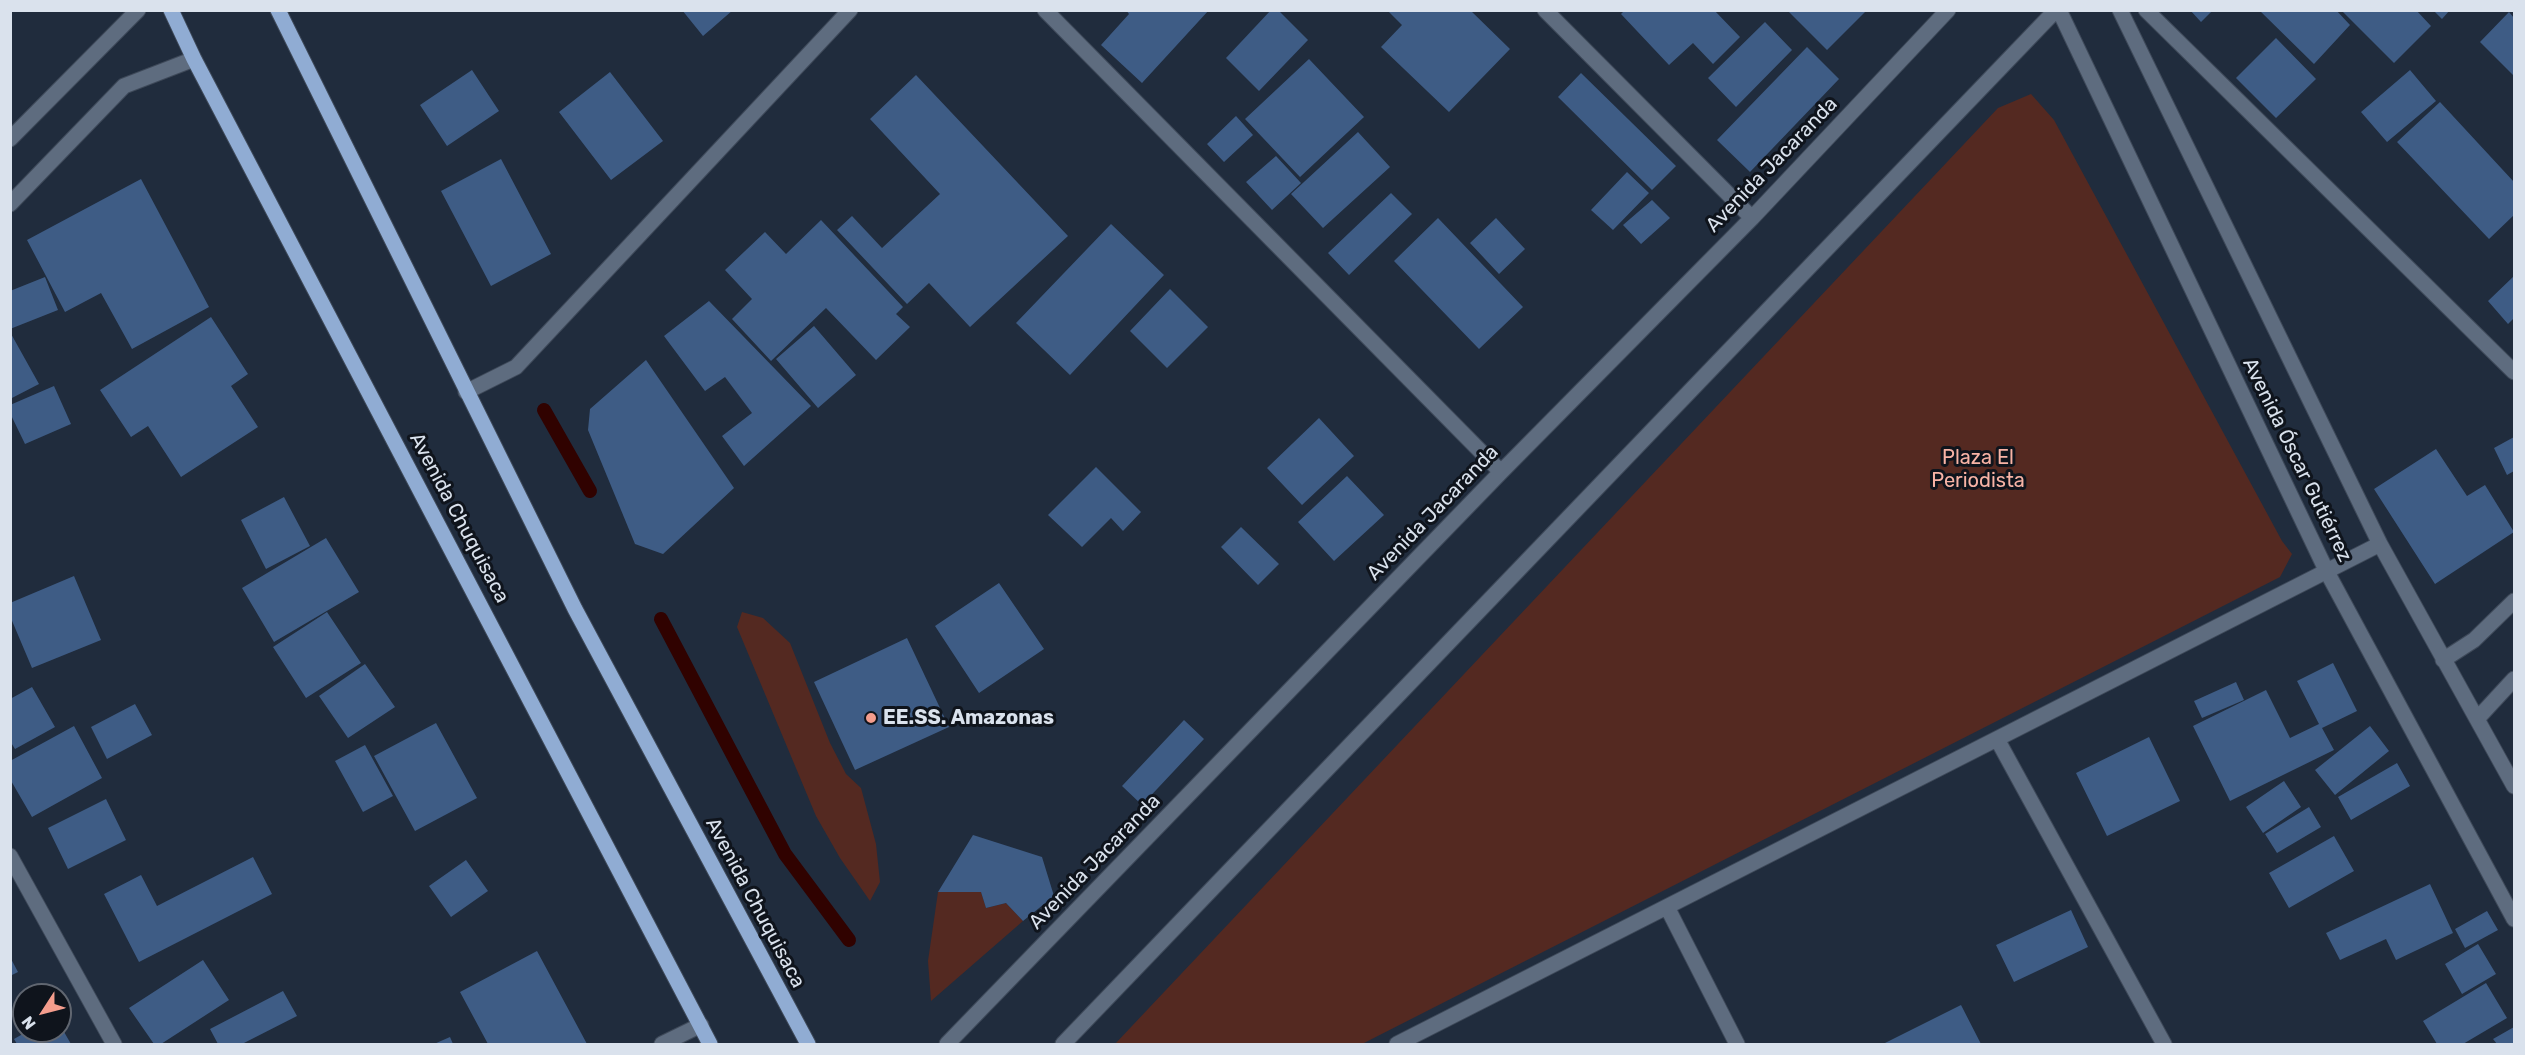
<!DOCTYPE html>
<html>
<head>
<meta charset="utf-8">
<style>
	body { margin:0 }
	#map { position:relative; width:2525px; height:1055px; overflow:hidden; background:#202c3d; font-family:Rubik,sans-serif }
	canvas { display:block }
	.frame { position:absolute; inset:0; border:12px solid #dae2ed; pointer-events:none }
	.north { position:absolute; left:12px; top:983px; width:60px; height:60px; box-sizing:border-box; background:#0f141c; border:2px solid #606670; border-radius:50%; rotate:234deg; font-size:16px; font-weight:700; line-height:24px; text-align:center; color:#dae2ed }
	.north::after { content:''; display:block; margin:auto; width:21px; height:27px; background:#f49d8d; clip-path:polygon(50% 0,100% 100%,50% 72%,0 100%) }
</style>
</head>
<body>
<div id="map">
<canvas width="2525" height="1055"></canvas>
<div class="frame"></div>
<div class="north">N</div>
</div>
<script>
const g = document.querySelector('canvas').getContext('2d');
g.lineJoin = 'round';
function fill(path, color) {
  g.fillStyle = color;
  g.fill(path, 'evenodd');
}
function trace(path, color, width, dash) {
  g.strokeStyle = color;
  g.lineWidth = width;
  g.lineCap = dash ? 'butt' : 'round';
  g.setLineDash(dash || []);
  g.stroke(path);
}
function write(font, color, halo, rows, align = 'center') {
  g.font = font + ' Rubik,sans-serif';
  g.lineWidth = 6;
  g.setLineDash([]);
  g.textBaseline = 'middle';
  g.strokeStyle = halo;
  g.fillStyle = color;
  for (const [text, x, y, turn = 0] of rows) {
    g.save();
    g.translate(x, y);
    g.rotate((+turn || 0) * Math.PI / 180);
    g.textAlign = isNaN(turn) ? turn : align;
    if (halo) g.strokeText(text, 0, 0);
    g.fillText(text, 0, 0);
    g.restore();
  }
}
fill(new Path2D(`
	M2031 94 2054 120 2282 541 2292 554 2280 577 1362 1044H1115L1998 108Z
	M742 612 763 618 790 643 830 743 846 774 861 788 876 844 880 882 870 901 840 858 816 816 737 627Z
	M938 892H981L986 908 1006 903 1023 921 931 1001 928 961Z`), '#542921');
trace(new Path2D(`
	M544 410 590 491
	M661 619 785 854 849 940`), '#300200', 14);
fill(new Path2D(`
	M682 10H733L703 36Z
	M1126 10H1209L1142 83 1101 45 1129 14Z
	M1271 10H1278L1308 40 1259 91 1226 58Z
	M1387 10H1470L1510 49 1449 112 1381 47 1402 25Z
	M1625 10H1714L1740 37 1713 64 1693 43 1669 65 1621 14Z
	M1787 10H1867L1827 50Z
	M2190 10H2213L2201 22Z
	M2259 10H2336L2350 25 2314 64Z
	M2341 10H2416L2431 26 2394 63Z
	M2433 10H2450L2442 19Z
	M2509 12 2514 18V76L2480 42Z
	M1765 22 1792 50 1736 107 1708 78Z
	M2276 38 2316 79 2276 118 2236 78Z
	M1807 47 1839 79 1750 172 1717 140Z
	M1309 59 1364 117 1300 177 1245 119Z
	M472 70 499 111 447 146 420 105Z
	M2410 70 2436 101 2387 142 2361 112Z
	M610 72 663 141 611 180 559 112Z
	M1581 73 1676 166 1652 190 1558 97Z
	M916 75 1068 236 970 327 929 283 907 304 837 230 852 216 882 248 940 194 870 119Z
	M2440 102 2514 182V215L2489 239 2397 142Z
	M1236 116 1253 135 1224 162 1207 144Z
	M1358 132 1390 167 1323 228 1291 194Z
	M1276 156 1301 183 1272 210 1246 182Z
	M501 159 551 254 491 286 441 191Z
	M1627 172 1649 193 1613 230 1591 210Z
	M141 179 209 307 132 349 101 293 65 312 27 240Z
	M1391 193 1412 214 1349 275 1328 253Z
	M1652 200 1670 218 1641 244 1623 225Z
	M1438 218 1523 307 1479 349 1394 261Z
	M1496 218 1525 249 1499 274 1470 243Z
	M821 220 903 307 896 314 910 327 876 360 826 308 771 361 732 319 752 299 725 270 765 232 786 254Z
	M1111 224 1164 275 1070 375 1016 323Z
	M2514 276V318L2508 324 2488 301Z
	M45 277 58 310 10 329V291Z
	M1170 289 1208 327 1167 368 1130 331Z
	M709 301 811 406 744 466 722 436 752 413 725 377 705 391 664 336Z
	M211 317 248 374 231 386 258 427 181 477 148 426 131 437 100 390Z
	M814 326 856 375 818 408 776 359Z
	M10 332 39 384 10 399Z
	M646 360 734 488 663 554 635 544 588 430 590 409Z
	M54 386 71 424 25 444 10 413V405Z
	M1319 418 1354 456 1302 505 1267 468Z
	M2514 437V471L2507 475 2494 448Z
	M2436 449 2467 496 2485 485 2514 532 2435 584 2374 489Z
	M1096 467 1141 512 1123 531 1111 518 1082 547 1048 515Z
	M1347 476 1384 515 1334 561 1298 522Z
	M284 497 310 546 266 569 241 520Z
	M1241 527 1279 564 1258 585 1221 547Z
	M326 538 359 592 274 642 242 588Z
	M74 576 101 640 32 668 10 616V603Z
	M999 583 1044 649 979 693 935 626Z
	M327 612 361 663 306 698 273 647Z
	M907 638 949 727 855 770 814 682Z
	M2333 663 2357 711 2322 728 2334 750 2230 801 2193 726 2266 690 2290 738 2319 724 2297 681Z
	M365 664 395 707 348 738 319 696Z
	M2236 682 2244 700 2202 718 2194 701Z
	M32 687 55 727 15 749 10 741V699Z
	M135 704 152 735 107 759 91 727Z
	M1184 720 1204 739 1142 805 1122 786Z
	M436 723 477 798 415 831 374 756Z
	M74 726 102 778 32 817 10 779V761Z
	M2370 726 2389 751 2335 795 2315 770Z
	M2149 737 2180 801 2107 836 2076 773Z
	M365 745 393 796 363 812 335 761Z
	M2397 763 2410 786 2351 820 2338 797Z
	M2284 781 2301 807 2263 833 2246 807Z
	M106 799 126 840 68 869 48 828Z
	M2309 807 2321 827 2277 853 2265 834Z
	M973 835 1042 857 1054 896 1023 921 1006 903 986 908 981 892H938Z
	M2334 836 2354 871 2289 908 2269 873Z
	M253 857 272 894 139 962 104 894 141 875 157 906Z
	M466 860 488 891 451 917 429 886Z
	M2430 884 2453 933 2396 960 2386 939 2340 960 2326 933Z
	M2071 910 2088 947 2014 982 1996 945Z
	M2487 911 2498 930 2465 948 2455 929Z
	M2478 944 2496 974 2462 994 2445 964Z
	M537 951 587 1044H488L460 992Z
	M10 957 18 972 10 976Z
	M203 960 229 1000 161 1044H154L129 1008Z
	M2486 983 2507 1018 2463 1044H2437L2423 1021Z
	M283 991 297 1016 242 1044H218L210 1029Z
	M1961 1005 1981 1044H1883Z
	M60 1025 71 1044H17L14 1039 28 1031H60Z
	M2514 1027V1044H2497L2493 1039Z
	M450 1037 453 1044H434Z`), '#3e5c85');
const minor = new Path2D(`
	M1045 10 1501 472
	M1545 10 1752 218
	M2059 10 2327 572 2514 919
	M2120 10 2380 544 2514 786
	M2146 10 2514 372
	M10 139 138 10
	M10 204 124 86 194 59
	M466 392 516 367 850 10
	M2443 660 2474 640 2514 601
	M2478 718 2514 679
	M1997 739 2164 1044
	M10 856 114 1044
	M1667 907 1737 1044
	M662 1044 701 1025
	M947 1044 1501 472 1752 218 1948 10
	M1063 1044 2056 10
	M1397 1044 2380 544`);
const major = new Path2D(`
	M171 10 194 59 710 1044
	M278 10 575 609 808 1044`);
trace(minor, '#3e4959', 17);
trace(major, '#3e4959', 17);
trace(minor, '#5e6c7f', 15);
trace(major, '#90acd3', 15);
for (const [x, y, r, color] of [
	[871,718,6,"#f49d8d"]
]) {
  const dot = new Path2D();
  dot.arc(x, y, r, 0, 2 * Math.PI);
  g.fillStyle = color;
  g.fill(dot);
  trace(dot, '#0f141c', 2);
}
write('20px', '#dae2ed', '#0f141c', [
	["Avenida Jacaranda",1772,165,-46],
	["Avenida Óscar Gutiérrez",2297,460,64],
	["Avenida Jacaranda",1433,513,-46],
	["Avenida Chuquisaca",459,518,62],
	["Avenida Jacaranda",1095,862,-46],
	["Avenida Chuquisaca",755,903,62]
]);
write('20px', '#f8b3a5', '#0f141c', [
	["Plaza El",1978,458],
	["Periodista",1978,481]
]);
write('bold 20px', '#dae2ed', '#0f141c', [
	["EE.SS. Amazonas",883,718]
], 'left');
</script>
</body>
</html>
